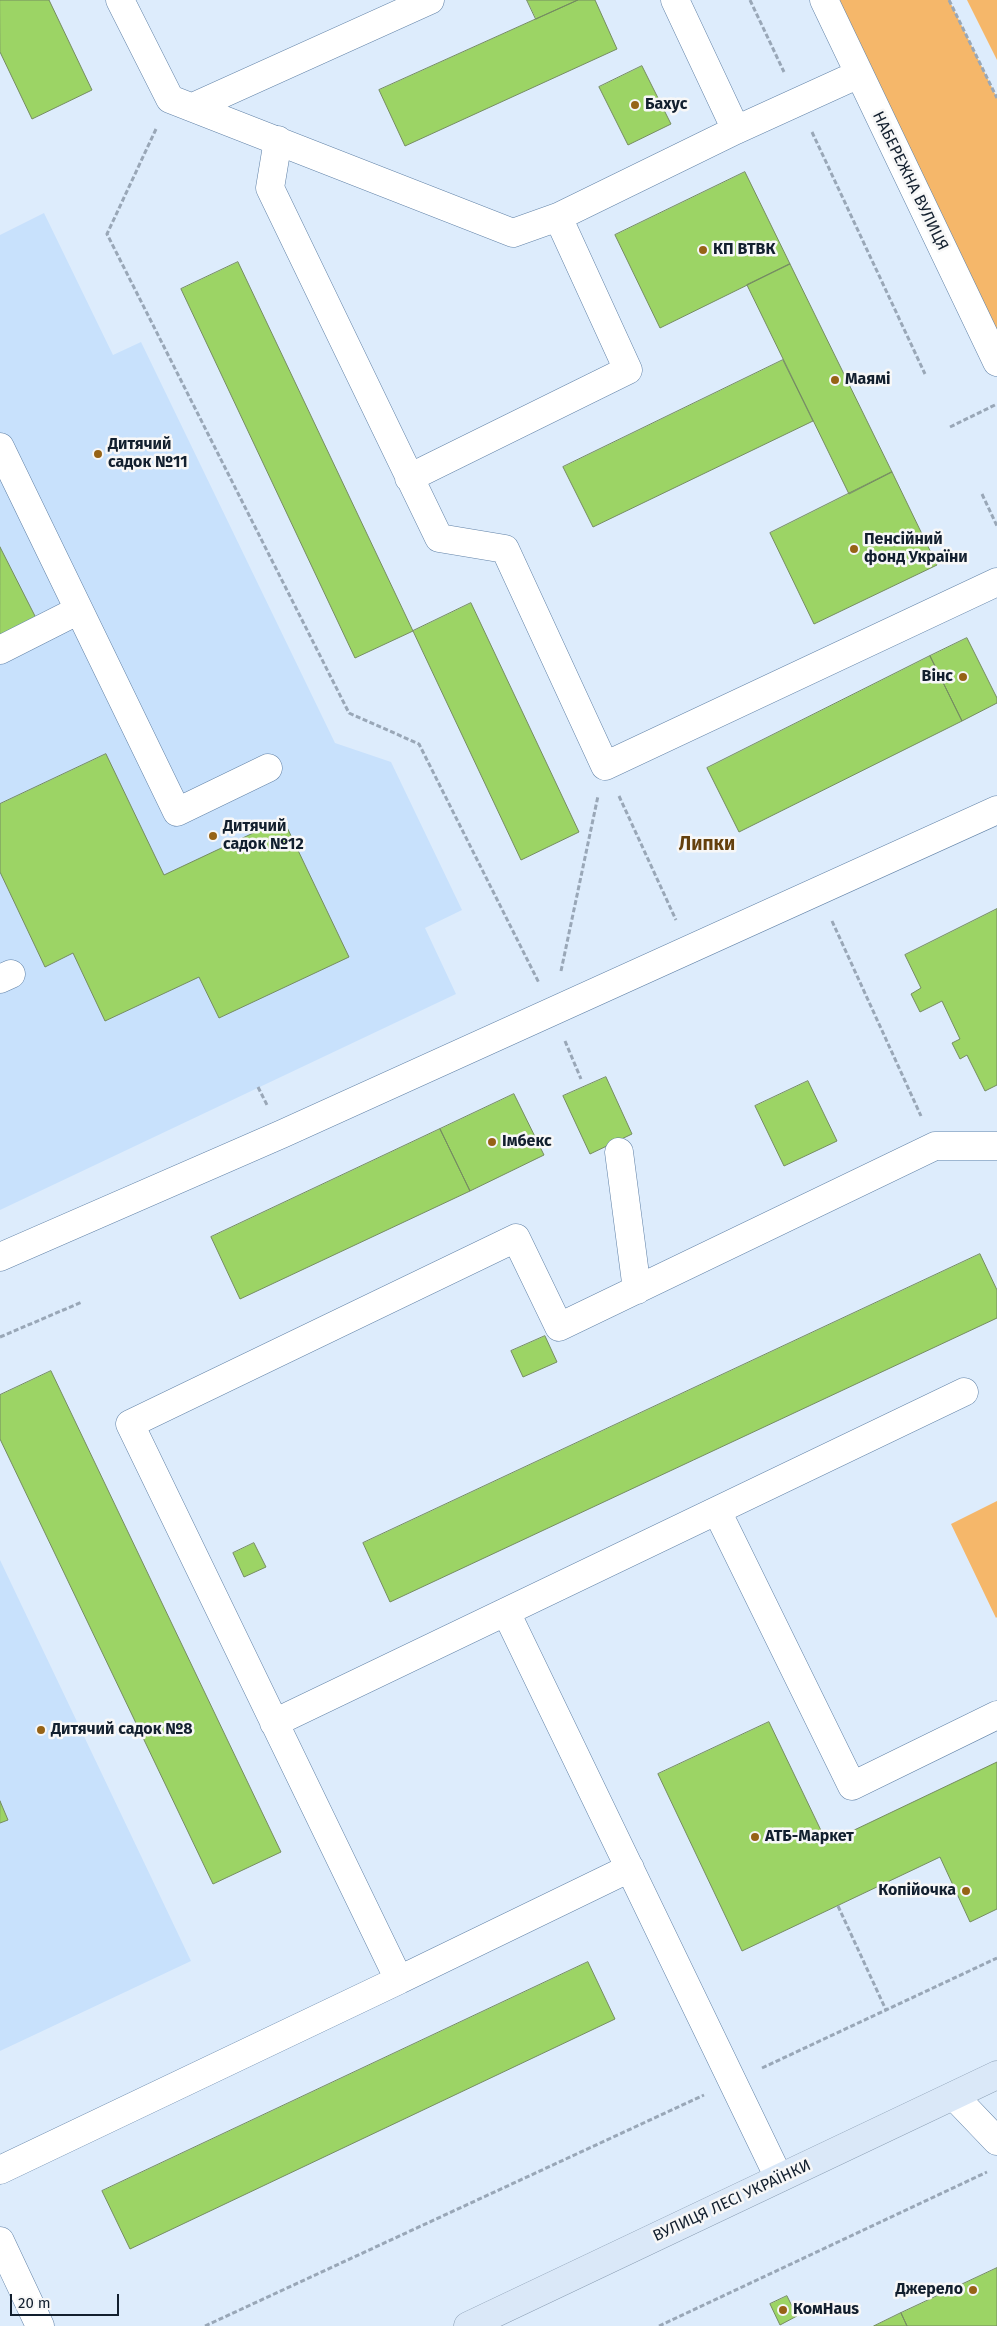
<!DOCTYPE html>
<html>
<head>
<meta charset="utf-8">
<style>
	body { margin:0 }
	#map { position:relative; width:997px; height:2326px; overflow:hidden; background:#ddecfc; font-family:"Fira Sans",sans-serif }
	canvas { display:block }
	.scale { position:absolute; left:10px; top:2294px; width:109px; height:22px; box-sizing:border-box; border:2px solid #121f2e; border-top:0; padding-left:6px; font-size:15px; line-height:18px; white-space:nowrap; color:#121f2e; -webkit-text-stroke:4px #f7f7f7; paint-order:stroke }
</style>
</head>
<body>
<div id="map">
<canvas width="997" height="2326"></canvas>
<div class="scale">20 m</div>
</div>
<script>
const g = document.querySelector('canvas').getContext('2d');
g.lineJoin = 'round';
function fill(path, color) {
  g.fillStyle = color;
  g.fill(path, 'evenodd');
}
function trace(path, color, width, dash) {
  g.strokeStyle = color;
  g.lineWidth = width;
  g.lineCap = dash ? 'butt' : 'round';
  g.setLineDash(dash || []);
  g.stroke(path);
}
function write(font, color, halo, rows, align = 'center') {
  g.font = font + ' "Fira Sans",sans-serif';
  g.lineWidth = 5;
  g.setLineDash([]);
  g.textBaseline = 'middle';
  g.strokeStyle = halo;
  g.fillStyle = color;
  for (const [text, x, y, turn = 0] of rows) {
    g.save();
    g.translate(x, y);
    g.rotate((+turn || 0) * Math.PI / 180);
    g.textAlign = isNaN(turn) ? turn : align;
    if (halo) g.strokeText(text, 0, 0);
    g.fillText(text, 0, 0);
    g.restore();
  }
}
fill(new Path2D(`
	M44 213 113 355 141 342 335 743 391 762 462 910 425 928 456 994 0 1210V235Z
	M0 1560 191 1961 0 2051Z`), '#c8e1fc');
fill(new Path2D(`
	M824 0H949L997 98V362Z
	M967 0H997V60Z
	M997 1501V1617L996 1618 951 1524Z`), '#f5b76a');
const building = new Path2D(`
	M0 0H49L92 90 32 119 0 52Z
	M527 0H578L536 19Z
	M578 0H595L617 49 405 146 379 90Z
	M642 66 671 124 628 145 599 87Z
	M745 172 790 264 660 328 615 235Z
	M238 262 413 631 355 658 181 289Z
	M790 264 892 472 849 494 747 285Z
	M783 360 813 421 593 527 563 467Z
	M892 472 937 565 814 624 770 533Z
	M0 547 37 620 0 639Z
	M471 603 579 832 521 860 413 631Z
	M967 638 997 698V703L962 721 930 656Z
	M930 656 962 721 739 832 707 768Z
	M106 754 164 875 283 819 349 957 219 1018 199 977 105 1021 73 953 45 967 0 872V804Z
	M997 909V1085L985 1091 967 1055 960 1059 952 1043 960 1039 942 1001 920 1012 911 994 921 988 905 955Z
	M606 1077 632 1134 590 1154 563 1096Z
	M808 1081 837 1141 784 1166 755 1106Z
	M514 1094 544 1155 470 1191 440 1129Z
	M440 1129 470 1191 240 1299 211 1237Z
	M980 1254 997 1290V1318L390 1602 363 1543Z
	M545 1336 557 1362 523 1377 511 1351Z
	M51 1371 281 1852 213 1884 0 1439V1395Z
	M254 1543 266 1567 244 1577 233 1553Z
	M769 1722 827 1843 997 1762V1909L970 1922 940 1857 742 1951 658 1774Z
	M0 1801 8 1820 0 1823Z
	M588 1962 615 2019 130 2249 102 2191Z
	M997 2268V2326H907L901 2313Z
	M787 2296 797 2316 780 2325 770 2304Z
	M901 2313 907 2326H874Z`);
fill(building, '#9cd465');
trace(building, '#758c61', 1);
const minor = new Path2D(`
	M120 0 170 99 513 233 558 217 736 130 859 74
	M675 0 736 130
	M824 0 997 362
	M193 107 430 0
	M278 140 270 188 439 538 505 549 605 766 997 582
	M0 447 177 812 268 768
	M409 478 628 370 558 217
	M0 650 79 610
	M0 979 11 974
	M619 1152 637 1290
	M0 1257 282 1134 997 810
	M717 1511 852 1786 997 1715
	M506 1612 779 2178
	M274 1723 964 1392
	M630 1868 399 1980 130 1424 516 1238 559 1327 935 1146H997
	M954 2096 997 2141
	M0 2170 399 1980
	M0 2241 40 2326`);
const major = new Path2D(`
	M468 2326 997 2075`);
trace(minor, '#6182a7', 29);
trace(major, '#8498ae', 29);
trace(new Path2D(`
	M750 0 784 72
	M949 0 997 98
	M156 129 107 234 349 713 419 744 539 983
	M812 132 925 374
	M950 427 997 404
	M982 494 997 526
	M619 796 676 920
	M832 921 921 1116
	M561 971 598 796
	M565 1041 581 1079
	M258 1087 267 1105
	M0 1337 82 1302
	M838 1906 886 2010
	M762 2068 997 1958
	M205 2326 704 2095
	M659 2326 987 2172`), '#99a7b7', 3, [5, 2.5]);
trace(minor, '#fff', 28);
trace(major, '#dae8f8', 28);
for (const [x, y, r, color] of [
	[635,105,5,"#966316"],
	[703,250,5,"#966316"],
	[835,380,5,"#966316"],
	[98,454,5,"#966316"],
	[854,549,5,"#966316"],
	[963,677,5,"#966316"],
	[213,836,5,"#966316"],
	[492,1142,5,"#966316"],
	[41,1730,5,"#966316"],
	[755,1837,5,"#966316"],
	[966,1891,5,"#966316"],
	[973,2290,5,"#966316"],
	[783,2310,5,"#966316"]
]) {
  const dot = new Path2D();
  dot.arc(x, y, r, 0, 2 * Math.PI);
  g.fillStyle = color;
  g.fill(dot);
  trace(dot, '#f7f7f7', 2);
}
write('bold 16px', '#121f2e', '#f7f7f7', [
	["Бахус",645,105],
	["КП ВТВК",713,250],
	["Маямі",845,380],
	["Дитячий",108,445],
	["садок №11",108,463],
	["Пенсійний",864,540],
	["фонд України",864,558],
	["Вінс",953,677,"right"],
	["Дитячий",223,827],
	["садок №12",223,845],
	["Імбекс",502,1142],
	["Дитячий садок №8",51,1730],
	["АТБ-Маркет",765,1837],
	["Копійочка",956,1891,"right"],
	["Джерело",963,2290,"right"],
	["КомHaus",793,2310]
], 'left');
write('16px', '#121f2e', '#f7f7f7', [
	["НАБЕРЕЖНА ВУЛИЦЯ",910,181,64],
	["ВУЛИЦЯ ЛЕСІ УКРАЇНКИ",732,2201,-25]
]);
write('bold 19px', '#64400d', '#f7f7f7', [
	["Липки",707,845]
]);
</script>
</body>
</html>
